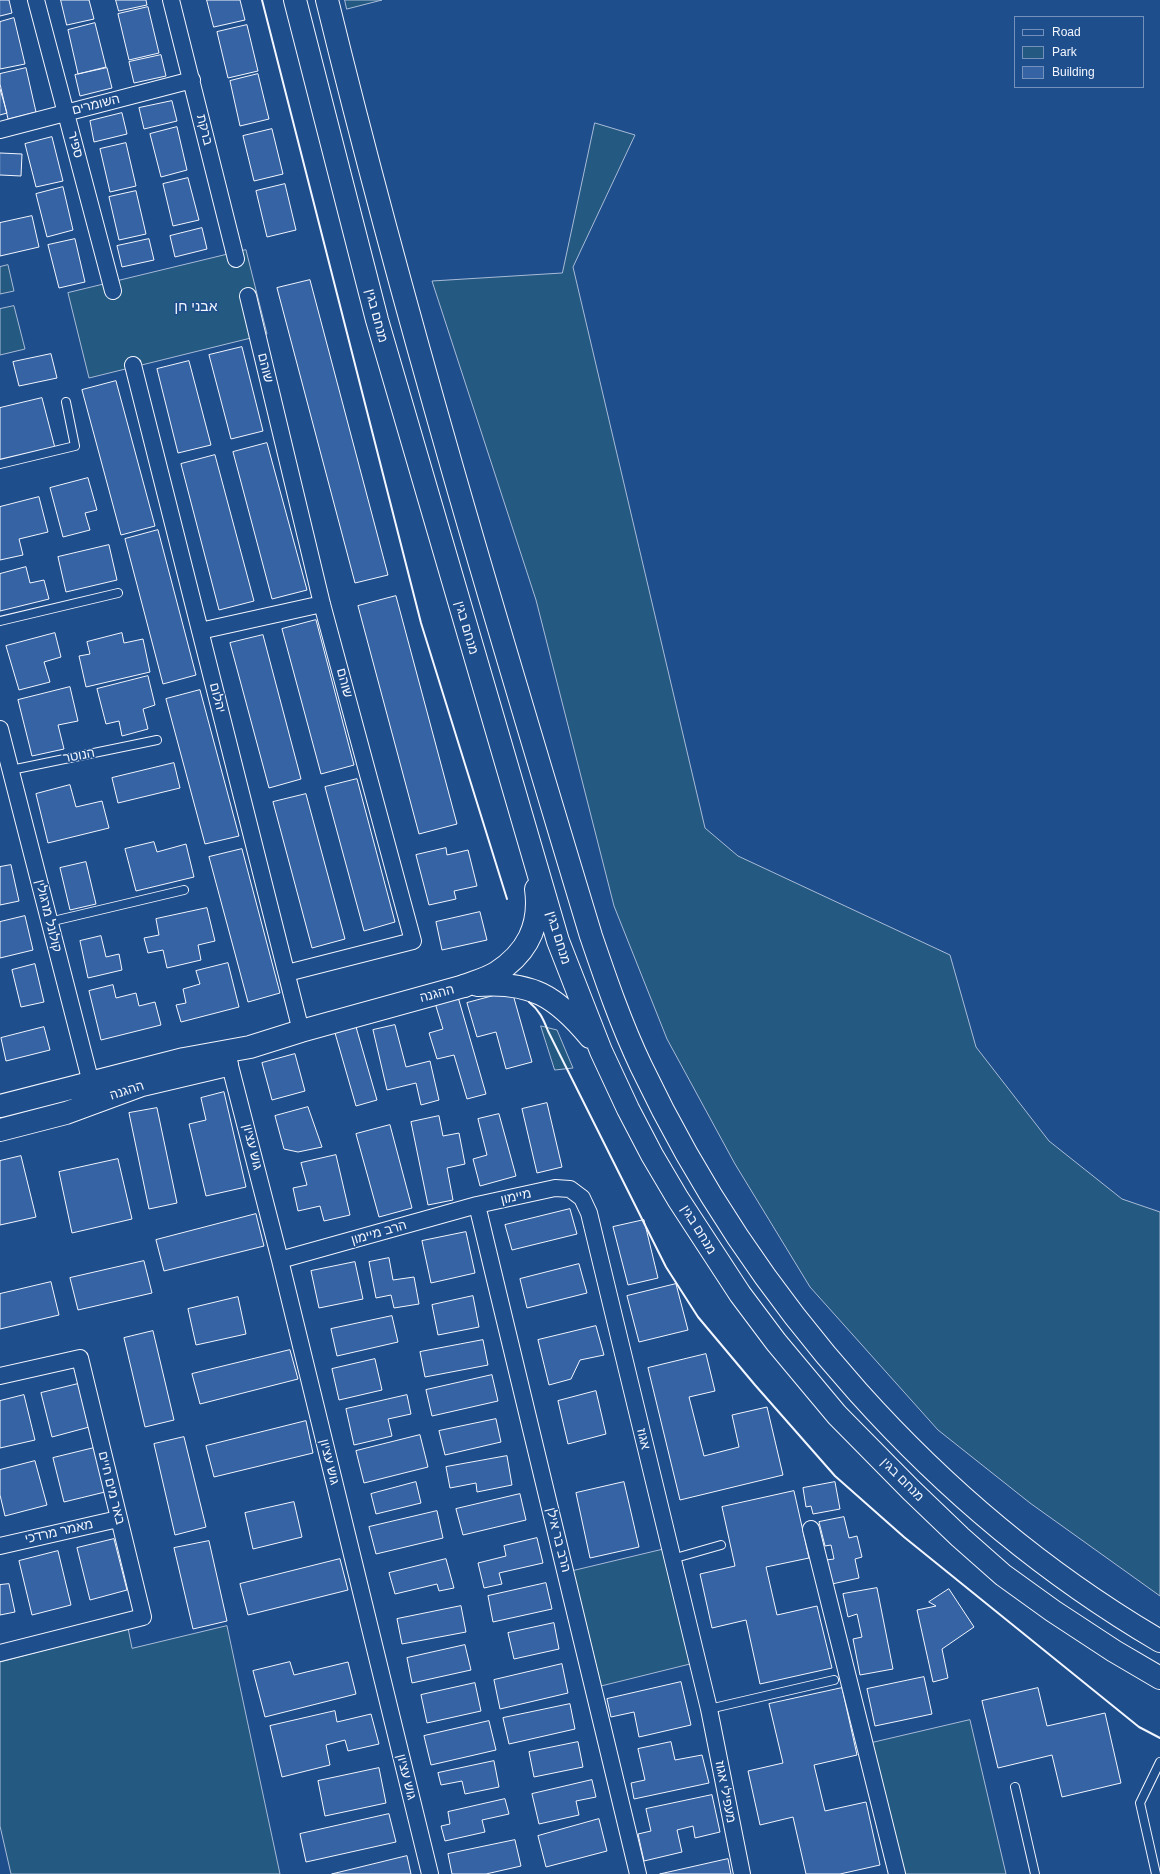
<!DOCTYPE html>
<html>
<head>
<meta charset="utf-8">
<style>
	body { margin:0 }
	#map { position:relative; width:1160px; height:1874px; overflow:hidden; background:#1f4e8c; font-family:Helvetica,sans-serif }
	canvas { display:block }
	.legend { position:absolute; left:1014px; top:16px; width:130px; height:72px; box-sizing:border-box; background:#1f4e8c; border:1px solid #7391ba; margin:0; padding:5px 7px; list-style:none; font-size:12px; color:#f2f6ff }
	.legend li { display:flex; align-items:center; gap:8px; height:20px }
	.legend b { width:20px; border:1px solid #7391ba }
</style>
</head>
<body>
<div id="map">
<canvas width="1160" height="1874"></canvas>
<ul class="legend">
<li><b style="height:5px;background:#1f4e8c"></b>Road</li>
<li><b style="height:11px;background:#245a82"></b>Park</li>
<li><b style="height:11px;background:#3563a3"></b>Building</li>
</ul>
</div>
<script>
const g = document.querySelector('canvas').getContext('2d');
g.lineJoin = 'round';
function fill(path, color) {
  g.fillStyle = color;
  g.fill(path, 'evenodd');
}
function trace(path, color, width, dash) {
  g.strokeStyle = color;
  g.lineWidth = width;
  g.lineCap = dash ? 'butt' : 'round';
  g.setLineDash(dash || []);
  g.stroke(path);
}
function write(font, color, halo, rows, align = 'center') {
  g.font = font + ' Helvetica,"Noto Sans Hebrew",sans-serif';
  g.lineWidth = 3;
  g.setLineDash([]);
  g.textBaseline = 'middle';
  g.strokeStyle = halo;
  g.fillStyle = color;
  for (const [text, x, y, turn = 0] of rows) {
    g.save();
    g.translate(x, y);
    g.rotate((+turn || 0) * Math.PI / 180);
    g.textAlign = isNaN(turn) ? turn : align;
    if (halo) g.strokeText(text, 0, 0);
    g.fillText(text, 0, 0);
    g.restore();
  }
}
const green = new Path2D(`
	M345 0H382L347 9Z
	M595 123 635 135 573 267 705 828 738 856 950 955 976 1047 1049 1141 1122 1199 1160 1212V1596L1030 1503 938 1430 810 1287 735 1164 667 1039 614 906 536 600 432 281 562 273Z
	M246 250 267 334 89 378 68 293Z
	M8 265 14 291 0 294V267Z
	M14 306 25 349 0 355V309Z
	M541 1026 557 1030 573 1068 555 1070Z
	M665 1549 694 1663 601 1686 573 1571Z
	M227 1626 280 1874H11L0 1826V1662L128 1628 132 1648Z
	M970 1720 1006 1874H893L863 1745Z`);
fill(green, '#245a82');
trace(green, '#a8bbd7', 1);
const building = new Path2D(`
	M0 0H9L12 13 0 16Z
	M61 0H89L94 19 67 25Z
	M116 0H146L147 5 119 11Z
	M207 0H240L245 20 214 27Z
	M148 7 159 53 129 60 118 14Z
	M14 18 25 64 0 69V22Z
	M95 23 106 67 78 74 68 30Z
	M247 25 258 71 228 78 217 32Z
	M161 55 166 76 134 83 129 62Z
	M26 68 36 112 8 119 0 84V74Z
	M107 68 112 88 80 96 75 75Z
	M258 74 269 119 240 126 230 81Z
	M0 89 7 113 0 115Z
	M172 101 177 121 144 129 139 108Z
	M122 113 127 134 94 142 90 121Z
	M177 127 187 170 161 177 150 134Z
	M272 129 283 174 254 181 243 136Z
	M52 137 63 181 36 187 25 144Z
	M126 143 136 186 110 192 100 149Z
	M0 153 22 154 21 176 0 175Z
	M188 178 199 220 173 226 163 184Z
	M285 184 296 230 267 237 256 191Z
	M63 187 73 230 47 237 36 194Z
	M136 191 146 234 119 240 109 197Z
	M32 216 39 247 0 256V223Z
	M202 228 207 249 175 257 170 236Z
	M75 239 85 282 59 288 48 245Z
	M149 239 154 260 122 267 117 246Z
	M310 280 388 575 355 583 277 288Z
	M242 347 263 431 231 439 209 355Z
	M51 354 57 378 19 386 13 362Z
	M189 361 211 445 178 453 157 369Z
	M116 381 155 526 121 535 82 390Z
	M42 398 55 448 0 461V408Z
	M267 443 307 590 272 599 233 452Z
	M215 455 254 601 219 610 181 464Z
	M88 478 97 510 85 513 90 530 63 537 50 488Z
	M39 497 48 532 19 539 23 555 0 560V507Z
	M158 530 196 675 163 684 125 539Z
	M109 545 117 580 66 592 58 557Z
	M26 567 30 583 44 580 49 599 0 611V574Z
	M396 596 457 824 419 834 358 606Z
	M316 620 354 765 321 774 282 629Z
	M55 633 61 657 44 662 50 682 19 690 6 646Z
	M122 633 124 643 143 639 150 672 86 687 79 656 90 654 87 642Z
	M263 635 301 779 269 788 230 643Z
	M148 676 155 705 143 709 148 729 122 736 119 721 106 724 97 689Z
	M70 687 78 721 58 725 64 749 32 756 18 700Z
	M200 690 239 836 205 844 166 699Z
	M174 763 180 788 118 803 112 778Z
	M357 779 395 922 364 931 325 787Z
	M70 785 76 807 102 801 109 828 48 843 36 794Z
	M306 794 345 939 312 948 273 802Z
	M154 842 157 852 186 844 194 877 136 891 125 849Z
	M446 848 447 855 468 850 477 886 454 891 456 899 429 905 416 855Z
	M242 849 280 993 248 1002 209 857Z
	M86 862 96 904 70 910 60 868Z
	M11 865 19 901 0 905V867Z
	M207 908 215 941 198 945 201 960 167 968 163 950 148 953 144 938 159 935 156 919Z
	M480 912 487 940 442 950 436 922Z
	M25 916 33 950 0 958V922Z
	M101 936 106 957 119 954 122 970 88 978 80 941Z
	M228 963 239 1007 181 1022 176 1005 186 1003 183 989 200 984 196 971Z
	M35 964 44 1002 21 1007 12 970Z
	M113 985 116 998 136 993 139 1006 155 1002 161 1025 101 1040 89 991Z
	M512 991 532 1062 506 1069 496 1032 477 1037 467 1003Z
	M458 997 486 1094 467 1099 454 1055 437 1059 429 1033 443 1029 435 1003Z
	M395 1025 406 1067 430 1061 439 1100 421 1105 416 1083 387 1090 373 1030Z
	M44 1027 50 1050 6 1061 1 1038Z
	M356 1027 377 1100 356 1106 335 1033Z
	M295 1054 305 1091 272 1100 262 1063Z
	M224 1092 246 1187 206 1196 189 1124 206 1120 201 1098Z
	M547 1103 562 1167 537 1173 522 1109Z
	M308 1107 322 1147 298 1152 284 1149 275 1116Z
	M157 1108 177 1203 149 1209 129 1113Z
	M499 1114 516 1176 480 1186 473 1159 487 1155 478 1119Z
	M439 1116 443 1136 459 1133 465 1164 447 1168 453 1200 428 1205 411 1122Z
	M390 1125 412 1208 379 1217 356 1134Z
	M336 1155 350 1215 324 1221 320 1206 298 1211 293 1188 307 1185 301 1163Z
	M21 1156 36 1217 0 1225V1161Z
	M118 1159 132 1219 72 1233 59 1172Z
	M570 1209 577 1234 512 1250 505 1225Z
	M256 1214 264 1246 164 1271 156 1240Z
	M644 1220 658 1278 628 1285 613 1227Z
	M466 1232 475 1273 431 1283 422 1241Z
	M389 1258 393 1280 414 1277 419 1304 394 1308 391 1295 376 1298 369 1262Z
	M144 1261 152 1293 78 1310 70 1278Z
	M355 1262 363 1299 319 1308 311 1271Z
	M579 1264 587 1293 527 1308 520 1279Z
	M51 1282 59 1315 0 1329V1294Z
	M676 1284 688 1330 639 1342 627 1296Z
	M473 1296 479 1327 438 1335 432 1305Z
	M238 1297 246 1334 196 1345 188 1309Z
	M392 1316 398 1342 337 1356 331 1329Z
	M596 1326 604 1355 580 1360 571 1379 549 1385 538 1340Z
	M153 1331 174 1420 145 1427 124 1338Z
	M483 1340 488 1365 425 1377 420 1352Z
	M290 1350 298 1379 200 1404 192 1374Z
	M706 1354 715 1391 689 1397 704 1456 739 1447 732 1415 767 1407 783 1475 680 1500 648 1368Z
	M375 1359 382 1390 339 1400 332 1369Z
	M492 1375 498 1401 432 1416 426 1390Z
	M82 1383 93 1426 52 1437 41 1393Z
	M596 1391 606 1434 568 1444 558 1401Z
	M24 1395 35 1440 0 1448V1401Z
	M407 1395 411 1414 388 1419 392 1436 354 1445 346 1409Z
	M496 1419 501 1442 445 1455 439 1431Z
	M306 1421 313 1453 214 1477 206 1446Z
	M420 1435 428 1467 364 1483 356 1451Z
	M184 1437 206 1527 175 1535 154 1444Z
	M94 1448 105 1492 64 1502 53 1458Z
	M507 1456 512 1485 477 1492 476 1483 450 1488 446 1467Z
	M35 1461 47 1505 5 1516 0 1495V1470Z
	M416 1482 421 1503 376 1514 371 1494Z
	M624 1482 639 1547 590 1558 576 1493Z
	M835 1482 840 1509 813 1514 811 1506 806 1507 803 1488Z
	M794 1491 809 1558 766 1567 777 1615 817 1606 832 1668 760 1684 746 1620 712 1628 700 1574 735 1566 722 1507Z
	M520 1494 526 1520 463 1535 456 1509Z
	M294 1502 302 1537 253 1549 245 1513Z
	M437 1511 443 1538 376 1554 369 1527Z
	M844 1517 849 1538 857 1536 862 1557 855 1559 859 1578 832 1584 826 1560 834 1559 831 1545 825 1546 819 1522Z
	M537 1538 543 1563 499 1573 502 1584 484 1588 478 1563 506 1556 504 1546Z
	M114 1539 127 1590 90 1600 77 1548Z
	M209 1541 227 1621 193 1629 174 1548Z
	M58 1551 71 1605 32 1615 19 1561Z
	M340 1559 348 1590 248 1615 240 1584Z
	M446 1559 454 1588 439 1591 437 1584 395 1594 389 1573Z
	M546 1583 552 1609 493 1622 488 1596Z
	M9 1584 15 1612 0 1615V1585Z
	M877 1588 893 1669 860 1675 853 1639 862 1637 857 1614 848 1617 843 1594Z
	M949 1589 974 1627 942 1649 948 1678 933 1682 917 1610 936 1606 929 1602Z
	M461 1606 466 1632 402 1644 397 1619Z
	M554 1623 559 1649 514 1659 508 1633Z
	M465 1645 471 1670 412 1683 407 1658Z
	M290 1662 294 1675 348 1662 356 1694 265 1717 253 1671Z
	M562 1664 568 1693 500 1709 494 1680Z
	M924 1677 932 1714 875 1726 867 1689Z
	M681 1682 691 1725 639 1737 634 1712 611 1717 607 1699Z
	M475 1683 481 1711 427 1723 421 1695Z
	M842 1688 857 1755 814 1765 825 1811 866 1802 880 1865 840 1874H806L793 1817 760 1825 748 1771 783 1763 769 1704Z
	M1038 1688 1047 1726 1105 1713 1121 1783 1062 1797 1052 1755 998 1768 982 1701Z
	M570 1704 575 1729 509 1744 503 1718Z
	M335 1711 337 1722 371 1714 379 1744 348 1751 345 1740 326 1745 330 1765 282 1777 270 1726Z
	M489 1721 496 1750 431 1765 424 1736Z
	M578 1742 583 1767 534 1777 529 1752Z
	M671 1742 675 1760 702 1755 709 1783 634 1799 631 1783 645 1780 638 1749Z
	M494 1761 499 1787 465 1794 462 1781 441 1785 438 1773Z
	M379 1768 386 1803 325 1816 318 1781Z
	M592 1780 596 1797 576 1801 579 1815 539 1824 532 1794Z
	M712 1795 720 1832 695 1838 693 1826 677 1830 682 1852 644 1861 638 1834 651 1831 646 1809Z
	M505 1799 509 1814 482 1820 485 1832 445 1841 441 1826 450 1824 448 1812Z
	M389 1814 396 1842 306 1862 300 1834Z
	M599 1819 607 1851 546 1867 538 1836Z
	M515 1840 521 1866 486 1874H452L448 1854Z
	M407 1856 411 1874H332Z
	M728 1859 731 1874H660Z`);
fill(building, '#3563a3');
trace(building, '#f2f6ff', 1);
const lane = new Path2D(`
	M0 464 75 446 66 402
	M0 621 118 593
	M11 770 157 740
	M49 922 184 890
	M672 1559 721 1545
	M709 1709 834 1680
	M1015 1787 1035 1874
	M1156 1874 1140 1803 1160 1762`);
const street = new Path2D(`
	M36 0 113 291
	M171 0 236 259
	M0 130 192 80
	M248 296 322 604 413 941 287 973
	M133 365 301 1031
	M200 631 322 604
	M0 729 91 1083 90 1094
	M227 1054 280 1260 430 1874
	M477 1205 638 1874
	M280 1260 477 1205 555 1188 570 1189 582 1198 589 1213 709 1709 742 1874
	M0 1376 80 1358 143 1617 0 1653
	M811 1529 897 1874
	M0 1546 118 1519`);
const secondary = new Path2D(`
	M0 1106 184 1059 250 1047 301 1031 464 986
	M0 1130 66 1113 142 1085 227 1065`);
const primary = new Path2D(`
	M295 0 377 320 558 941 601 1051 628 1109 652 1155 678 1199 740 1294 776 1342 837 1415 911 1490 960 1537 1003 1575 1053 1611 1114 1651 1160 1678
	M327 0C404 315 497 625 591 936 606 980 621 1024 641 1066 752 1300 935 1509 1160 1641
	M477 985C531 981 556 996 590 1037
	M464 986C474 982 486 979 496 973 527 953 541 926 536 889`);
trace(lane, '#f2f6ff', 10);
trace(street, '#f2f6ff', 18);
trace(secondary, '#f2f6ff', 24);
trace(primary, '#f2f6ff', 24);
trace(lane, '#1f4e8c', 8);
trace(street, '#1f4e8c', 16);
trace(secondary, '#1f4e8c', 22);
trace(primary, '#1f4e8c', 22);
trace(new Path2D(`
	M262 0 421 623 507 899
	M529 1002C539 1010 543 1018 548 1031L666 1267 698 1317 755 1385 835 1476 904 1537 1139 1727 1160 1738`), '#f2f6ff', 2);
write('13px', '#f2f6ff', '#1f4e8c', [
	["השומרים",96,105,-14],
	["ברקת",204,130,76],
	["ספיר",75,145,75],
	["מנחם בגין",376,316,75],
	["שוהם",265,368,76],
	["מנחם בגין",466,628,74],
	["שוהם",344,683,75],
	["יהלום",217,698,76],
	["הנוטר",79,756,-11],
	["קולונל מרגולין",48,916,76],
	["מנחם בגין",558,938,73],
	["ההגנה",437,994,-15],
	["ההגנה",127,1091,-18],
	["גוש עציון",252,1147,76],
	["מיימון",516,1197,-13],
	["מנחם בגין",698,1230,58],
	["הרב מיימון",379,1233,-16],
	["אגוז",643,1439,76],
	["גוש עציון",329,1462,76],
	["מנחם בגין",902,1480,45],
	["באר מים חיים",111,1488,76],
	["מאמר מרדכי",59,1532,-13],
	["הרב בר אילן",558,1540,76],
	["גוש עציון",406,1777,76],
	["מעפילי אגוז",725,1792,79]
]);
write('14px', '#f2f6ff', '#1f4e8c', [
	["אבני חן",196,307]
]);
</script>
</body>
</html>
